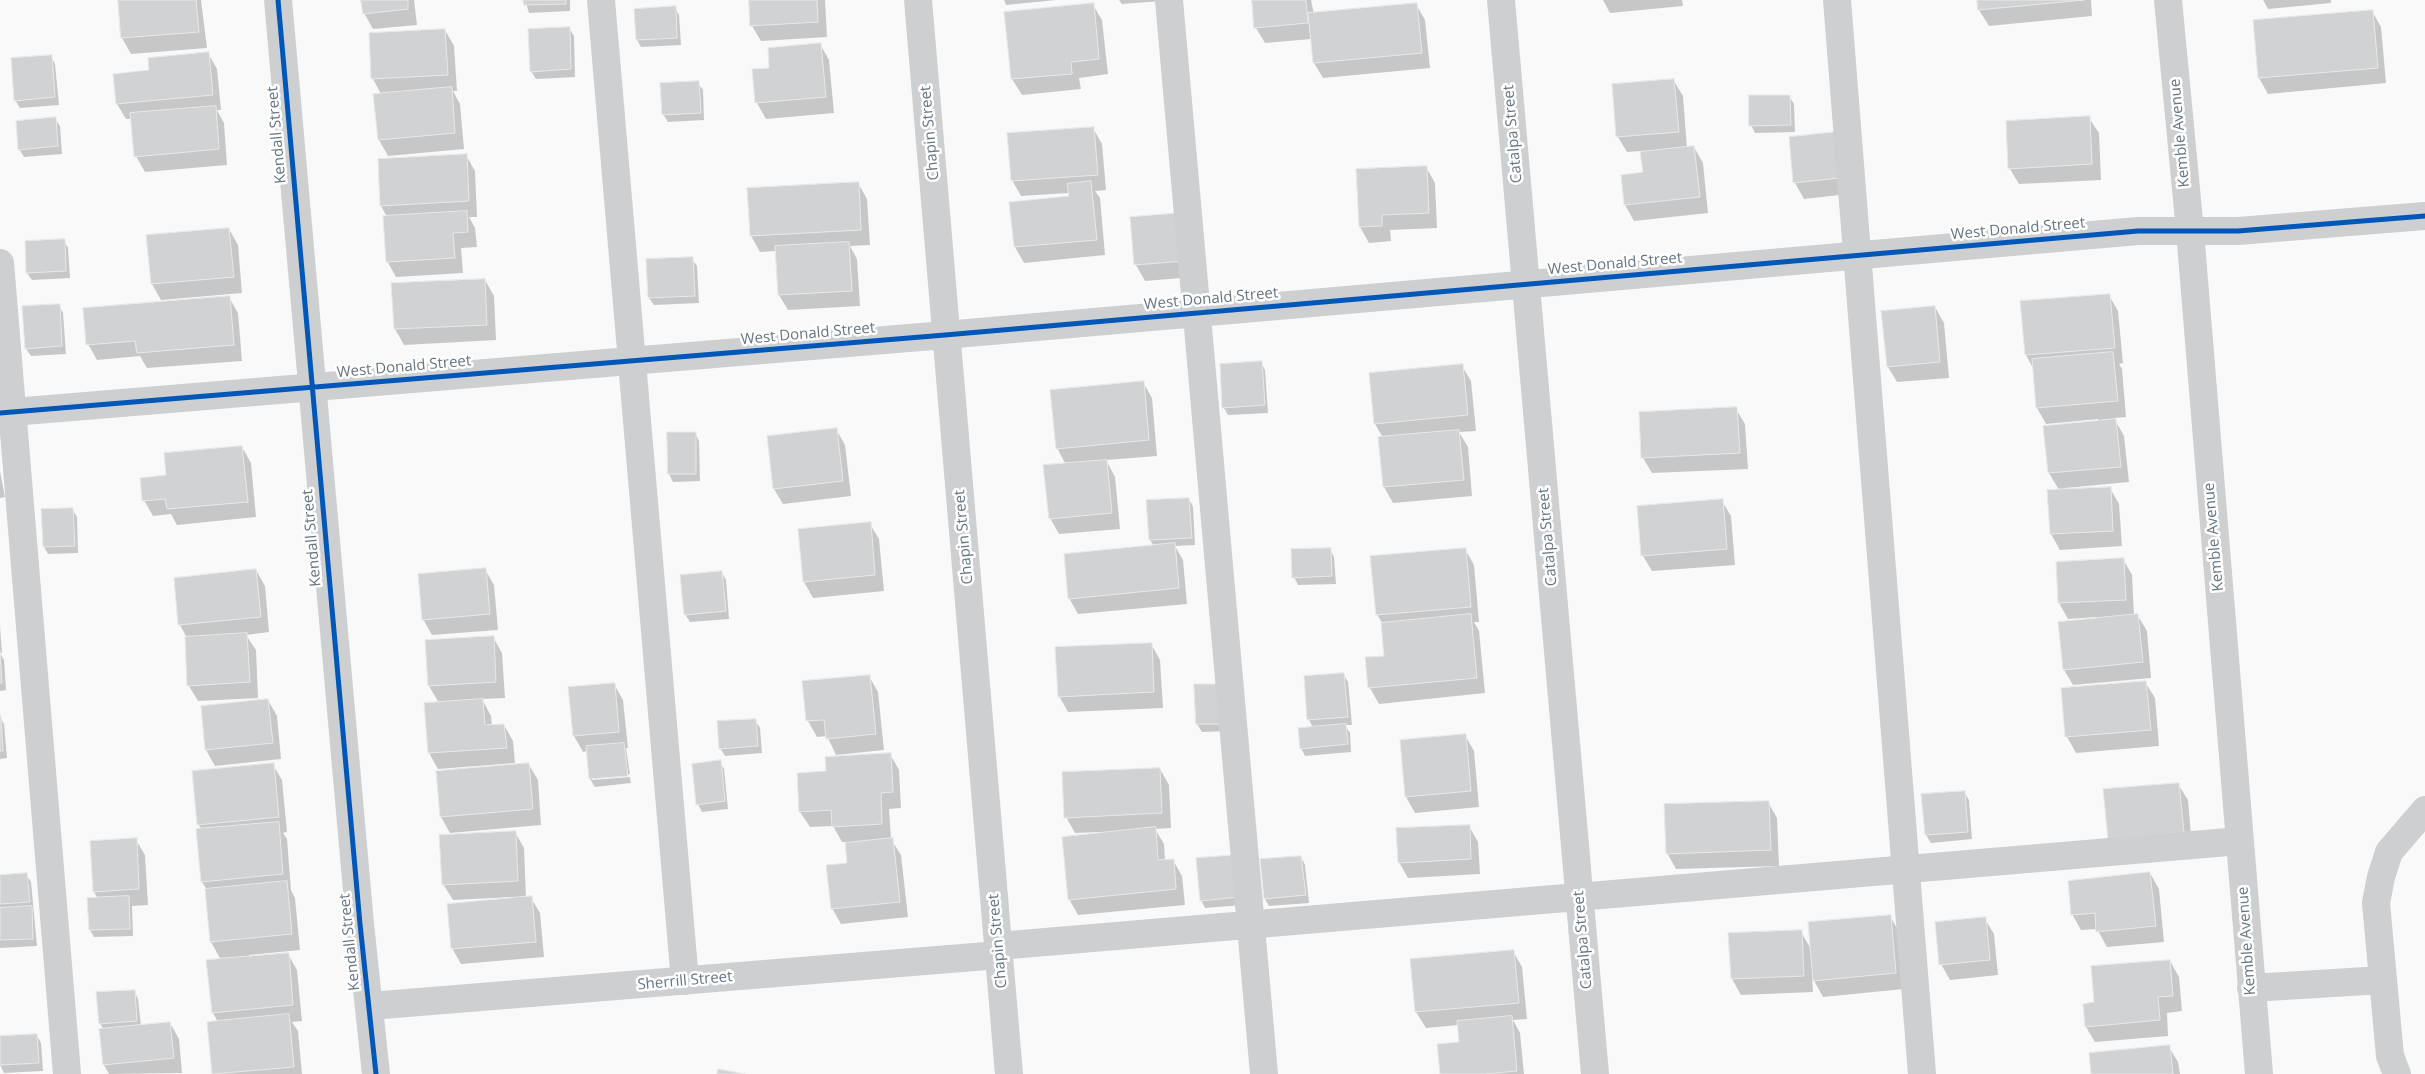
<!DOCTYPE html>
<html>
<head>
<meta charset="utf-8">
<style>
	body { margin:0 }
	canvas { display:block; background:#f9f9f9 }
</style>
</head>
<body>
<canvas width="2425" height="1074"></canvas>
<script>
const g = document.querySelector('canvas').getContext('2d');
g.lineJoin = 'round';
function fill(path, color) {
  g.fillStyle = color;
  g.fill(path, 'evenodd');
}
function trace(path, color, width, dash) {
  g.strokeStyle = color;
  g.lineWidth = width;
  g.lineCap = dash ? 'butt' : 'round';
  g.setLineDash(dash || []);
  g.stroke(path);
}
function write(font, color, halo, rows, align = 'center') {
  g.font = font + ' "Open Sans",sans-serif';
  g.lineWidth = 5;
  g.setLineDash([]);
  g.textBaseline = 'middle';
  g.strokeStyle = halo;
  g.fillStyle = color;
  for (const [text, x, y, turn = 0] of rows) {
    g.save();
    g.translate(x, y);
    g.rotate((+turn || 0) * Math.PI / 180);
    g.textAlign = isNaN(turn) ? turn : align;
    if (halo) g.strokeText(text, 0, 0);
    g.fillText(text, 0, 0);
    g.restore();
  }
}
fill(new Path2D(`
	M119 0H201L207 48 131 54 122 38Z
	M363 0H414L417 25 373 29 364 13Z
	M525 0H570V11L529 13Z
	M750 0H825L827 37 761 41 752 26Z
	M1004 0H1056L1006 5Z
	M1119 0H1162V1L1122 4Z
	M1253 0H1311L1314 14 1416 4 1425 20 1430 68 1323 78 1314 63 1311 39 1265 43 1256 28Z
	M1603 0H1682L1683 6 1610 13Z
	M1978 0H2091L2092 16 1989 26 1979 10Z
	M2263 0H2331V3L2268 9Z
	M1093 5 1102 20 1108 74 1079 78 1081 89 1022 95 1012 79 1006 13Z
	M675 8 679 15 681 45 641 47 637 40Z
	M2372 11 2381 27 2386 83 2268 94 2259 78 2254 21Z
	M569 28 574 36 575 77 536 79 531 71Z
	M445 30 454 46 457 91H453L460 104 464 149 388 156 379 140 381 94 373 79 370 34Z
	M820 44 829 60 834 113 766 119 757 103 754 70 771 69Z
	M208 53 217 69 221 110H217L224 123 227 165 145 172 136 156 132 119H126L117 104 150 71Z
	M51 56 55 64 59 105 20 108 15 100Z
	M1674 81 1683 96 1687 148 1694 147 1703 163 1708 213 1634 221 1625 205 1622 176 1644 174 1641 151 1627 152 1618 137Z
	M698 83 703 90 704 120 668 122 663 114Z
	M1789 96 1794 104 1795 132 1755 133 1751 125Z
	M2089 118 2099 133 2101 180 2019 184 2010 169Z
	M55 119 60 126 62 154 24 157 19 149Z
	M1093 128 1102 144 1106 190 1095 191 1100 198 1105 255 1024 263 1015 247 1011 203 1070 197 1069 193 1021 196 1012 180Z
	M1835 133 1848 194 1804 199 1795 183 1790 139Z
	M466 155 475 171 477 217H469L475 228 477 247 461 248 463 273 396 277 387 261V217L381 206Z
	M1426 167 1435 183 1437 228 1390 230 1391 241 1369 243 1360 227 1358 170Z
	M858 183 867 199 870 245 850 246 857 259 860 306 788 310 779 295 776 251 760 252 751 236Z
	M1181 214 1194 277 1145 281 1136 265Z
	M229 229 238 245 242 293 161 300 152 284 148 236Z
	M64 241 68 248 70 278 32 280 27 273Z
	M692 259 697 266 699 303 654 305 649 298Z
	M485 280 494 296 496 340 404 345 395 329 392 285Z
	M2109 295 2118 311 2123 363 2119 364 2122 369 2126 417 2114 418 2124 436 2129 482 2065 488V490L2110 488 2119 504 2122 546 2060 550 2051 534 2049 491 2059 490 2049 473 2098 422V419L2046 424 2037 408 2034 370 2026 355 2022 302Z
	M229 297 238 313 242 361 147 368 140 356 97 360 88 344Z
	M59 305 63 313 66 354 31 356 26 349Z
	M1935 307 1944 323 1949 378 1897 382 1888 367Z
	M1261 362 1265 370 1268 413 1228 415 1224 408Z
	M1462 366 1471 381 1476 431 1459 432 1468 447 1472 496 1393 503 1384 487 1383 438 1375 424 1370 374Z
	M1143 382 1152 398 1157 456 1106 460 1115 477 1120 529 1059 534 1050 518 1066 465 1057 448Z
	M1736 409 1745 424 1748 469 1652 473 1643 458Z
	M836 429 845 445 851 496 783 504 774 489Z
	M695 433 699 441 700 481 673 482 669 474 668 434Z
	M242 447 251 463 256 517 177 525 171 514 153 516 144 500 167 476Z
	M0 471 5 497 0 498Z
	M1189 499 1193 507 1195 545 1175 546 1183 560 1187 604 1078 614 1069 598 1154 546 1150 540Z
	M1722 501 1731 516 1735 565 1652 571 1643 556Z
	M72 509 77 517 78 553 48 554 44 547Z
	M870 524 879 539 884 591 813 598 804 582Z
	M1330 549 1334 557 1336 584 1298 585 1294 577Z
	M1465 549 1474 565 1479 622H1474L1479 631 1485 693 1379 704 1370 688 1385 657 1382 623 1377 614Z
	M2123 559 2132 575 2134 616H2138L2147 631 2151 678 2073 685 2064 670 2097 617 2068 619 2059 603 2057 563Z
	M485 569 494 585 498 630 432 635 423 619Z
	M256 570 265 586 269 632 246 635 256 650 258 698 198 701 189 686 187 638 180 625Z
	M722 573 726 580 729 619 690 622 685 614Z
	M0 626 2 653H0Z
	M493 637 502 653 505 698 482 699 491 716 492 726 504 725 513 741 515 763 438 769 429 753 439 703 429 686 426 641Z
	M1151 644 1160 660 1163 708 1068 712 1059 696Z
	M0 653 4 660 6 690 0 691Z
	M1344 675 1348 682 1352 725H1345L1350 733 1351 752 1305 756 1301 748 1313 728 1309 720Z
	M869 676 878 692 884 750 836 755 827 736 817 737 808 721Z
	M2145 682 2155 698 2159 746 2076 753 2067 737 2062 689Z
	M614 684 623 700 628 748H626L630 774 592 778V780L630 777 631 783 595 787 590 779 588 751 583 752 574 736Z
	M1196 686 1229 731 1202 732 1197 724Z
	M268 700 277 716 281 759 215 766 206 750Z
	M0 717 4 724 7 758 0 759Z
	M755 720 760 728 762 753 725 756 720 748Z
	M1465 735 1474 751 1479 807 1415 813 1406 797 1401 741Z
	M890 754 899 770 901 808 889 809 891 839 901 855 908 917 841 924 832 908 848 864 846 842H842L833 826 810 827 800 812 827 772Z
	M720 762 724 769 728 809 702 812 698 804Z
	M273 765 282 780 287 832 283 833 287 839 291 890 295 898 300 950 249 955 250 957 288 954 297 970 302 1021 292 1022 298 1031 302 1074H213L209 1023 218 1022 213 1013 221 960 211 942 207 890 202 882V830L198 824Z
	M529 765 538 780 541 825 450 833 441 817Z
	M1160 769 1169 785 1171 828 1155 829 1164 844 1165 861 1173 860 1182 876 1185 905 1078 915 1069 899 1099 832 1075 833 1066 817Z
	M2178 784 2188 800 2192 847 2118 854Z
	M1964 792 1969 800 1972 839 1931 843 1926 835 1923 795Z
	M1768 802 1777 818 1779 866 1676 869 1667 853Z
	M1469 826 1478 842 1480 874 1408 878 1399 862Z
	M515 832 524 848 526 898H531L540 913 544 957 461 964 452 948 514 899 513 897 453 900 443 884Z
	M136 840 145 855 148 905 132 906 133 936 94 937 90 930 98 899 94 892Z
	M1301 857 1305 865 1309 903 1269 906 1265 899Z
	M1239 864 1243 905 1205 908 1201 900Z
	M2150 873 2159 889 2164 942 2107 947 2097 929 2081 930 2072 914Z
	M26 874 31 882 37 946 0 948V877Z
	M1890 916 1899 932 1904 989 1823 997 1812 977 1813 992 1741 995 1732 979 1730 935 1801 932 1811 949Z
	M1985 919 1994 934 1998 975 1950 980 1941 964Z
	M1513 951 1522 967 1527 1019 1513 1020 1520 1033 1524 1074H1441L1461 1043 1459 1025 1426 1028 1416 1012 1412 960Z
	M2170 961 2179 977 2182 1011 2167 1013 2168 1036 2095 1042 2086 1027 2096 1003Z
	M134 991 138 999 141 1026 170 1023 179 1039 182 1073 109 1074 104 1065 103 1029 100 1023Z
	M37 1036 41 1043 43 1071 4 1073 0 1065V1038Z
	M2169 1047 2178 1062 2180 1074H2092Z`), '#0003');
const building = new Path2D(`
	M118 0H196L199 32 121 38Z
	M361 0H408V9L363 14Z
	M523 0H566V4L524 5Z
	M749 0H817L818 22 750 26Z
	M1252 0H1306L1308 23 1254 28Z
	M1977 0H2084L1978 10Z
	M1094 3 1099 59 1071 62 1072 74 1011 79 1004 12Z
	M1417 3 1422 53 1313 63 1308 13Z
	M676 6 677 38 636 40 634 9Z
	M2373 10 2378 68 2258 78 2253 20Z
	M570 27 571 69 530 72 528 29Z
	M445 29 448 75 371 79 369 33Z
	M821 43 826 97 755 103 752 69 769 68 768 48Z
	M209 52 213 95 116 104 113 74 149 70 148 58Z
	M52 55 55 97 14 101 11 58Z
	M1674 79 1679 132 1616 137 1612 84Z
	M699 81 701 113 662 115 660 83Z
	M452 87 455 133 378 140 373 94Z
	M1749 95H1790L1791 125 1749 126Z
	M216 106 219 149 134 157 130 113Z
	M2090 116 2092 164 2008 169 2006 121Z
	M56 117 58 146 18 150 16 121Z
	M1094 127 1098 175 1011 181 1007 133Z
	M1835 132 1840 178 1793 183 1789 137Z
	M1694 146 1700 197 1624 205 1621 175 1643 172 1640 152Z
	M467 154 469 201 380 206 378 159Z
	M1427 166 1429 213 1382 215V226L1359 227 1356 169Z
	M1091 181 1097 240 1014 247 1009 202 1069 196 1067 184Z
	M859 182 861 230 750 236 747 188Z
	M467 211 468 232 453 233 455 258 386 262 383 216Z
	M1181 213 1185 261 1134 265 1130 217Z
	M229 228 234 277 151 284 146 235Z
	M65 239 66 271 26 273 25 241Z
	M849 242 852 291 778 295 775 246Z
	M693 257 695 296 648 298 646 259Z
	M485 279 487 325 394 329 391 283Z
	M2110 294 2115 348 2025 355 2020 301Z
	M230 296 234 345 137 353 135 341 86 345 83 308Z
	M60 304 62 346 25 349 22 306Z
	M1935 306 1940 362 1887 367 1881 311Z
	M2113 352 2118 401 2036 408 2032 359Z
	M1262 361 1265 405 1222 408 1220 364Z
	M1463 364 1468 415 1374 424 1369 373Z
	M1144 381 1149 440 1056 449 1050 390Z
	M1737 407 1740 453 1641 458 1639 412Z
	M2116 419 2121 467 2048 473 2043 426Z
	M837 428 843 481 773 489 767 436Z
	M1459 430 1464 480 1383 487 1378 437Z
	M667 432H696V474H668Z
	M242 446 248 502 167 509 165 499 142 501 140 478 166 475 164 453Z
	M1107 460 1112 513 1049 519 1043 465Z
	M2111 487 2113 531 2050 534 2047 490Z
	M1189 498 1192 538 1149 540 1146 500Z
	M1723 499 1727 549 1641 556 1637 506Z
	M73 508 75 546 43 547 41 509Z
	M871 522 875 575 803 582 798 529Z
	M1175 543 1179 588 1068 599 1064 554Z
	M1331 548 1332 576 1292 578 1291 549Z
	M1466 548 1471 607 1376 615 1370 556Z
	M2124 558 2126 600 2058 603 2056 562Z
	M486 568 490 614 422 620 418 574Z
	M256 569 261 617 178 625 174 578Z
	M722 571 726 611 684 615 680 575Z
	M1471 614 1477 678 1368 688 1365 657 1384 656 1381 623Z
	M2138 614 2143 662 2063 670 2058 622Z
	M247 633 250 682 187 686 185 637Z
	M494 636 496 682 428 686 425 640Z
	M1152 643 1154 692 1058 697 1055 647Z
	M0 651 2 683H0Z
	M1344 673 1348 717 1307 720 1304 676Z
	M870 675 876 734 826 739 824 720 806 721 802 681Z
	M2146 681 2151 730 2065 737 2061 688Z
	M615 683 619 732 573 736 568 687Z
	M1194 684H1223L1225 724H1196Z
	M268 699 273 743 205 750 201 706Z
	M483 699 485 725 504 724 507 748 428 753 424 703Z
	M1 716 3 751H0V716Z
	M756 719 758 746 719 749 717 721Z
	M1346 724 1348 744 1300 749 1298 728Z
	M1466 734 1471 791 1405 797 1400 740Z
	M624 743 628 776 589 779 586 746Z
	M891 753 893 792 881 793 882 824 832 827 831 810 799 812 797 773 826 771 825 757Z
	M721 760 725 801 696 805 692 764Z
	M274 763 279 817 197 825 192 771Z
	M529 763 533 809 440 817 436 771Z
	M1160 768 1162 813 1064 818 1062 772Z
	M2179 783 2184 832 2108 839 2103 789Z
	M1965 791 1968 832 1925 835 1921 794Z
	M1769 801 1771 850 1666 854 1664 804Z
	M279 822 283 874 201 882 196 829Z
	M1470 825 1471 859 1398 863 1396 828Z
	M1156 827 1158 860 1174 859 1176 889 1068 900 1062 837Z
	M516 831 518 881 442 885 439 835Z
	M137 838 139 889 93 892 90 841Z
	M893 838 900 902 831 909 826 865 847 863 845 843Z
	M1236 855 1239 897 1200 901 1196 858Z
	M1301 856 1306 895 1264 899 1260 859Z
	M2150 872 2156 926 2096 932 2095 913 2071 915 2068 881Z
	M27 873 30 902 0 904V875Z
	M287 881 292 934 210 942 205 889Z
	M129 896 130 929 89 930 87 898Z
	M532 896 536 942 451 949 447 904Z
	M32 906 33 939 0 940V908Z
	M1891 915 1896 973 1813 981 1808 922Z
	M1986 917 1990 960 1939 965 1935 922Z
	M1802 930 1804 976 1731 979 1728 933Z
	M1514 950 1519 1003 1415 1012 1410 959Z
	M289 953 293 1005 212 1013 206 960Z
	M2170 960 2173 996 2158 997 2160 1020 2085 1027 2083 1004 2094 1002 2091 966Z
	M135 990 137 1021 99 1024 96 992Z
	M289 1014 294 1067 212 1074 207 1022Z
	M1512 1016 1517 1071 1485 1074H1440L1437 1044 1459 1042 1457 1021Z
	M170 1022 174 1058 103 1065 99 1029Z
	M37 1034 39 1063 0 1065V1036Z
	M2170 1045 2173 1074H2091L2089 1053Z
	M718 1069 745 1074H717Z`);
fill(building, '#d0d2d3');
trace(building, '#e8e8e8', 1);
trace(new Path2D(`
	M278 0 360 924 376 1074
	M601 0 685 981
	M918 0 1009 1074
	M1169 0 1264 1074
	M1501 0 1595 1074
	M1837 0 1922 1074
	M2168 0 2190 231 2259 1074
	M0 263 67 1074
	M0 413 945 335 2138 231H2238L2425 216
	M998 946 2240 841
	M2251 988 2383 980
	M370 1006 999 955
	M2397 1074 2390 1056 2376 903 2381 877 2389 852 2425 810`), '#cecfd0', 28);
trace(new Path2D(`
	M278 0 360 924 376 1074
	M0 413 945 335 2138 231H2238L2425 216`), '#0057b8', 5);
write('15px', '#657683', '#fff', [
	["Chapin Street",930,133,-95],
	["Kemble Avenue",2180,133,-95],
	["Catalpa Street",1513,134,-95],
	["Kendall Street",277,135,-95],
	["West Donald Street",2018,229,-5],
	["West Donald Street",1615,264,-5],
	["West Donald Street",1211,299,-5],
	["West Donald Street",808,334,-5],
	["West Donald Street",404,367,-5],
	["Chapin Street",964,537,-95],
	["Catalpa Street",1548,537,-95],
	["Kemble Avenue",2214,537,-95],
	["Kendall Street",312,538,-95],
	["Catalpa Street",1583,940,-95],
	["Chapin Street",998,941,-95],
	["Kemble Avenue",2247,941,-94],
	["Kendall Street",350,942,-96],
	["Sherrill Street",685,981,-5]
]);
</script>
</body>
</html>
